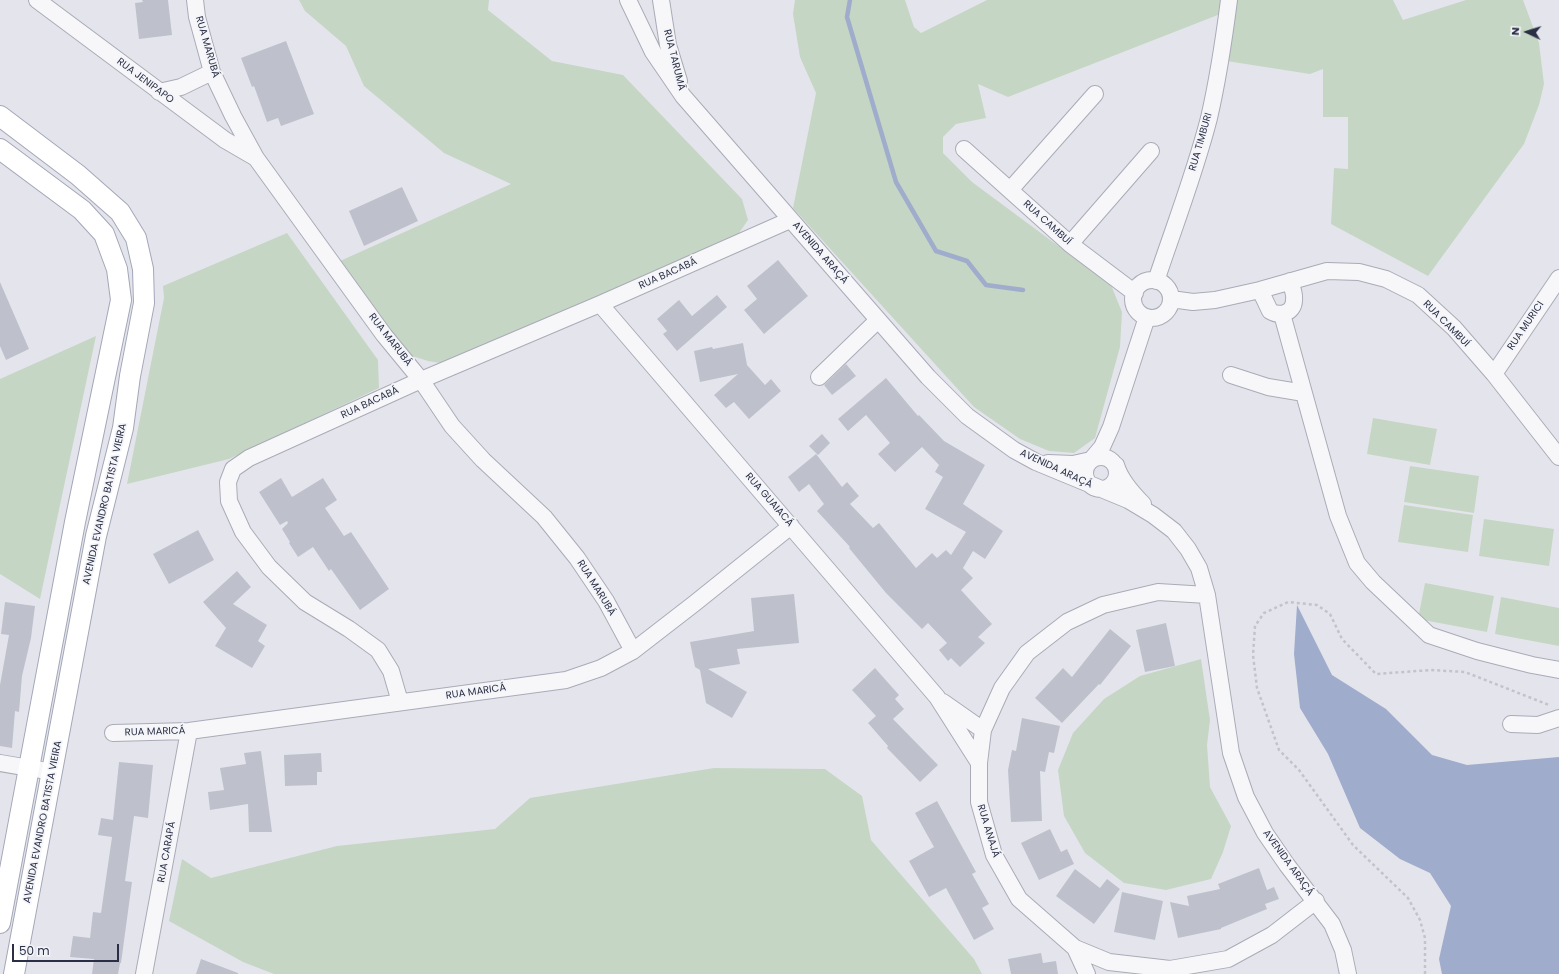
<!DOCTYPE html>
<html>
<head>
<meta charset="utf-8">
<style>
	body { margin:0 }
	#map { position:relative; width:1559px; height:974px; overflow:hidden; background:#e4e5ec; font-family:Poppins,sans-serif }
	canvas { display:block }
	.north { position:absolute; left:1507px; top:12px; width:40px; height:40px; -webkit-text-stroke:3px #f4f5f9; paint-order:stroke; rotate:274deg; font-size:11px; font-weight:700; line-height:16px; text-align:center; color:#2b2f45 }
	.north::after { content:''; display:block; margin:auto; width:14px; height:18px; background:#2b2f45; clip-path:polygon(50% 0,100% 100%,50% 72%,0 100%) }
	.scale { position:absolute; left:12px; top:944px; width:107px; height:18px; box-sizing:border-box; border:2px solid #2b2f45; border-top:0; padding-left:5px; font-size:12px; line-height:14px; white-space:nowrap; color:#2b2f45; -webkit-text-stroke:3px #f4f5f9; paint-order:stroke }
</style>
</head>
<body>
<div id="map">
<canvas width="1559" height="974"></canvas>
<div class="north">N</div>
<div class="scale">50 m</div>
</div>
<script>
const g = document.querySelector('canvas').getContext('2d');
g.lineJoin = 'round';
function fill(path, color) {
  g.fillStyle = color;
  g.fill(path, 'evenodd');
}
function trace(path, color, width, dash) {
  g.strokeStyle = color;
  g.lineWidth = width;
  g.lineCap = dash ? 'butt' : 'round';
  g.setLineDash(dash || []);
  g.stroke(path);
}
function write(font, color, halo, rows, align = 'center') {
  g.font = font + ' Poppins,sans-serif';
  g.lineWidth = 3.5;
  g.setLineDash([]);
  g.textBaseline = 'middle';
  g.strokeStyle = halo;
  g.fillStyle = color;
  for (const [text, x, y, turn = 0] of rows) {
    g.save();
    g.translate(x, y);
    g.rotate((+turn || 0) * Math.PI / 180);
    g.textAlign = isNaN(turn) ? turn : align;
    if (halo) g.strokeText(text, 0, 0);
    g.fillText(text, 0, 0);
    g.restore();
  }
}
fill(new Path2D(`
	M299 0H489L488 10 552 61 623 75 742 199 748 220 737 236 446 364 428 361 409 355 340 261 511 184 444 153 364 86 346 46 305 11Z
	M795 0H905L914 27 921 33 987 0H1393L1403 20 1466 0H1523L1539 43 1544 84 1539 105 1524 144 1428 276 1331 224 1334 168 1348 169V117H1323V69L1310 74 1220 60 1228 11 1008 97 978 84 986 118 956 124 943 137V153L972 182 1111 285 1122 312 1120 347 1095 438 1074 453 1049 451 1020 439 974 407 793 208 816 93 800 57 793 14Z
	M287 233 378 360 379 388 229 459 127 484 164 298 163 286Z
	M96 336 40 599 0 574V379Z
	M1373 418 1437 429 1430 465 1367 454Z
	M1410 466 1479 476 1474 513 1404 502Z
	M1404 505 1473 515 1468 552 1398 542Z
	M1484 519 1554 529 1549 566 1479 556Z
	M1425 583 1494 596 1487 632 1418 619Z
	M1501 597 1559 608V646L1495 634Z
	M1201 659 1210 720 1207 745 1210 787 1231 826 1223 852 1211 879 1166 890 1124 883 1085 853 1064 816 1058 770 1073 733 1104 699 1140 676Z
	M714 768 825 769 862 796 871 840 974 959 982 974H274L243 962 169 921 182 859 211 878 337 846 495 829 530 798Z`), '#c6d6c5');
fill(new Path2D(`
	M1297 605 1332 675 1386 709 1432 755 1467 765 1559 757V974H1442L1439 959 1451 906 1430 873 1400 859 1360 828 1328 754 1300 708 1294 654Z`), '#9faccb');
trace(new Path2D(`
	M850 0 847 17 896 182 936 251 967 261 986 285 1023 290`), '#9faccb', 4.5);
fill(new Path2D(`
	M142 0H168L172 35 139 39 135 3 143 2Z
	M286 41 314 114 281 126 278 118 267 122 254 86 252 87 241 58Z
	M402 187 418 221 364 246 349 211Z
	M778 260 808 296 764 334 744 310 757 299 747 286Z
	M0 282 29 349 6 360 0 346Z
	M717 295 727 307 677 351 663 334 667 331 657 319 679 300 692 316Z
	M743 343 747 365 765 385 771 379 781 391 749 419 734 402 726 408 714 395 738 374 700 382 694 351 712 347 713 349Z
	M846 364 856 376 832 395 824 385Z
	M886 378 918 416 919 415 944 441 985 465 963 504 1003 531 985 559 973 551 963 568 973 578 961 590 992 624 978 637 985 643 960 667 951 658 948 661 939 650 947 643 928 623 922 629 886 593 849 548 850 547 817 511 824 504 809 484 799 492 788 477 816 454 842 487 847 482 859 496 850 504 873 528 879 523 916 568 932 553 937 558 946 550 951 555 966 532 925 509 943 477 935 472 939 465 922 447 895 472 878 454 890 443 866 415 848 431 838 419Z
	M822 434 830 443 818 455 809 446Z
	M281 478 292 497 323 478 337 500 325 508 344 536 351 532 389 589 360 610 331 569 329 571 313 547 298 557 289 543 290 542 282 529 288 523 287 521 280 525 259 492Z
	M198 530 214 560 169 584 153 554Z
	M237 571 251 587 233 604 267 625 258 641 265 646 252 668 215 646 226 628 203 602Z
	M794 594 799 643 737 649 740 664 708 669 747 692 732 718 706 703 700 670 695 667 690 642 754 631 751 598Z
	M5 602 35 606 31 638 22 676 19 712 15 711 12 748 0 746V685L9 635 1 634Z
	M1166 623 1175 666 1145 672 1136 630Z
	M1110 629 1131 646 1100 685 1099 684 1062 723 1035 698 1063 668 1072 677Z
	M875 668 899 695 895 699 904 709 893 719 938 765 920 782 887 748 888 746 868 723 876 716 852 690Z
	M1022 718 1060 726 1054 753 1049 752 1045 772 1040 771 1042 821 1011 822 1008 770 1012 750 1016 751Z
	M261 751 272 832H249L248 804 210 810 208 792 224 790 220 768 246 764 244 753Z
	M321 753 322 772H317V785L285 786 284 755Z
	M119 762 153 765 148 818 134 816 125 881 132 882 121 963H120L118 974H92L94 959 70 957 73 936 90 938 93 912 101 913 112 837 98 835 101 818 113 820Z
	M937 801 976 872 972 874 989 904 982 908 994 929 974 940 946 888 929 897 909 861 934 847 915 813Z
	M1050 829 1061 852 1067 849 1074 864 1039 880 1021 843Z
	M1259 868 1267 890 1274 887 1279 899 1265 904 1267 909 1221 928V929L1178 938 1170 902 1189 906 1187 896 1220 889 1218 884Z
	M1075 869 1100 888 1107 879 1120 889 1094 924 1056 896Z
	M1122 892 1163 901 1155 940 1114 932Z
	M1041 953 1043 963 1056 961 1058 974H1011L1008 959Z
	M201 959 238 973V974H196Z`), '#bec0cc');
const minor = new Path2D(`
	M37 0 225 140 256 158
	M195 0 197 17 212 72 233 116 256 158 384 335 421 380 452 426 483 460 544 517 577 558 606 601 633 651
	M628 0 653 52 683 96 928 377 967 416 1014 450 1036 462 1128 500 1153 515 1174 531 1188 549 1199 568 1207 595 1231 753 1246 797 1265 833 1287 865 1332 924 1343 950 1348 974
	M661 0 668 45 679 81
	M159 92 181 87 212 72
	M964 149 1070 244 1135 293
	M1010 190 1095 94
	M1070 244 1151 151
	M1133 299a19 19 0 1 1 38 0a19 19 0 1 1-38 0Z
	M1156 281C1174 227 1195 173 1209 118 1218 79 1224 39 1229 0
	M1260 290 1270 311C1280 317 1294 313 1294 300 1295 294 1292 287 1290 281
	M1171 299 1193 302 1215 300 1260 290 1327 271 1359 272 1386 279 1418 295 1454 328 1494 374 1559 457
	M600 304 937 697 979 763
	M1282 314 1338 516 1357 563 1373 582 1429 635 1477 651 1532 665 1559 670
	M1494 374 1559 278
	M1231 375 1268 387 1304 393
	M819 377 878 320
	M1085 473a16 16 0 1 1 32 0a16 16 0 1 1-32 0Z
	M1048 463 1073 464 1091 460 1102 447 1111 427 1147 317
	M1116 465C1120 479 1133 494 1143 504
	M1207 595 1158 592 1103 605 1067 622 1027 653 1002 688 983 730 979 763V802L994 855 1019 899 1075 948 1109 962 1170 969 1228 959 1272 935 1316 901
	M400 702 391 671 378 650 349 629 305 602 269 567 243 532 229 501 228 482 233 469 249 458 421 380 600 304 790 220
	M943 702 983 730
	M1511 724 1538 725 1559 718
	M113 733 189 731 566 680 601 668 633 651 695 603 791 526
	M0 763 53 772
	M1075 948 1087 974
	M144 974 189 731`);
const major = new Path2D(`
	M0 116 78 175 120 212 136 238 143 269 144 303 130 376 123 428 96 536 14 974
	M0 149 82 210 104 234 117 269 121 300 75 522 0 923`);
trace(minor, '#a9abb7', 18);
trace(major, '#a3a7b8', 22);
trace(new Path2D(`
	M1425 974V938L1420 920 1408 898 1353 845 1299 770 1279 750 1257 688 1253 655 1255 626 1264 613 1288 602 1317 605 1330 614 1342 639 1376 674 1431 670 1465 672 1549 705`), '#c2c3cb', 2.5, [3, 3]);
trace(minor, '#f7f7fa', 16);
trace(major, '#fff', 20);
write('10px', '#2b2f45', '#f4f5f9', [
	["RUA MARUBÁ",207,47,74],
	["RUA TARUMÃ",674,60,76],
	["RUA JENIPAPO",145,81,37],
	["RUA TIMBURI",1201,142,-74],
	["RUA CAMBUÍ",1047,223,42],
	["AVENIDA ARAÇÁ",820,253,49],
	["RUA BACABÁ",668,274,-24],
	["RUA CAMBUÍ",1446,324,45],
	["RUA MURICI",1526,326,-56],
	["RUA MARUBÁ",390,340,52],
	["RUA BACABÁ",370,403,-25],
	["AVENIDA ARAÇÁ",1056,469,25],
	["RUA GUAIACÁ",769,500,49],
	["AVENIDA EVANDRO BATISTA VIEIRA",105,504,-77],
	["RUA MARUBÁ",596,588,58],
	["RUA MARICÁ",476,692,-8],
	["RUA MARICÁ",155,732,-2],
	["AVENIDA EVANDRO BATISTA VIEIRA",43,822,-79],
	["RUA ANAJÁ",988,831,73],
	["RUA CARAPÁ",167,852,-80],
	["AVENIDA ARAÇÁ",1288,863,54]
]);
</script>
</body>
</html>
